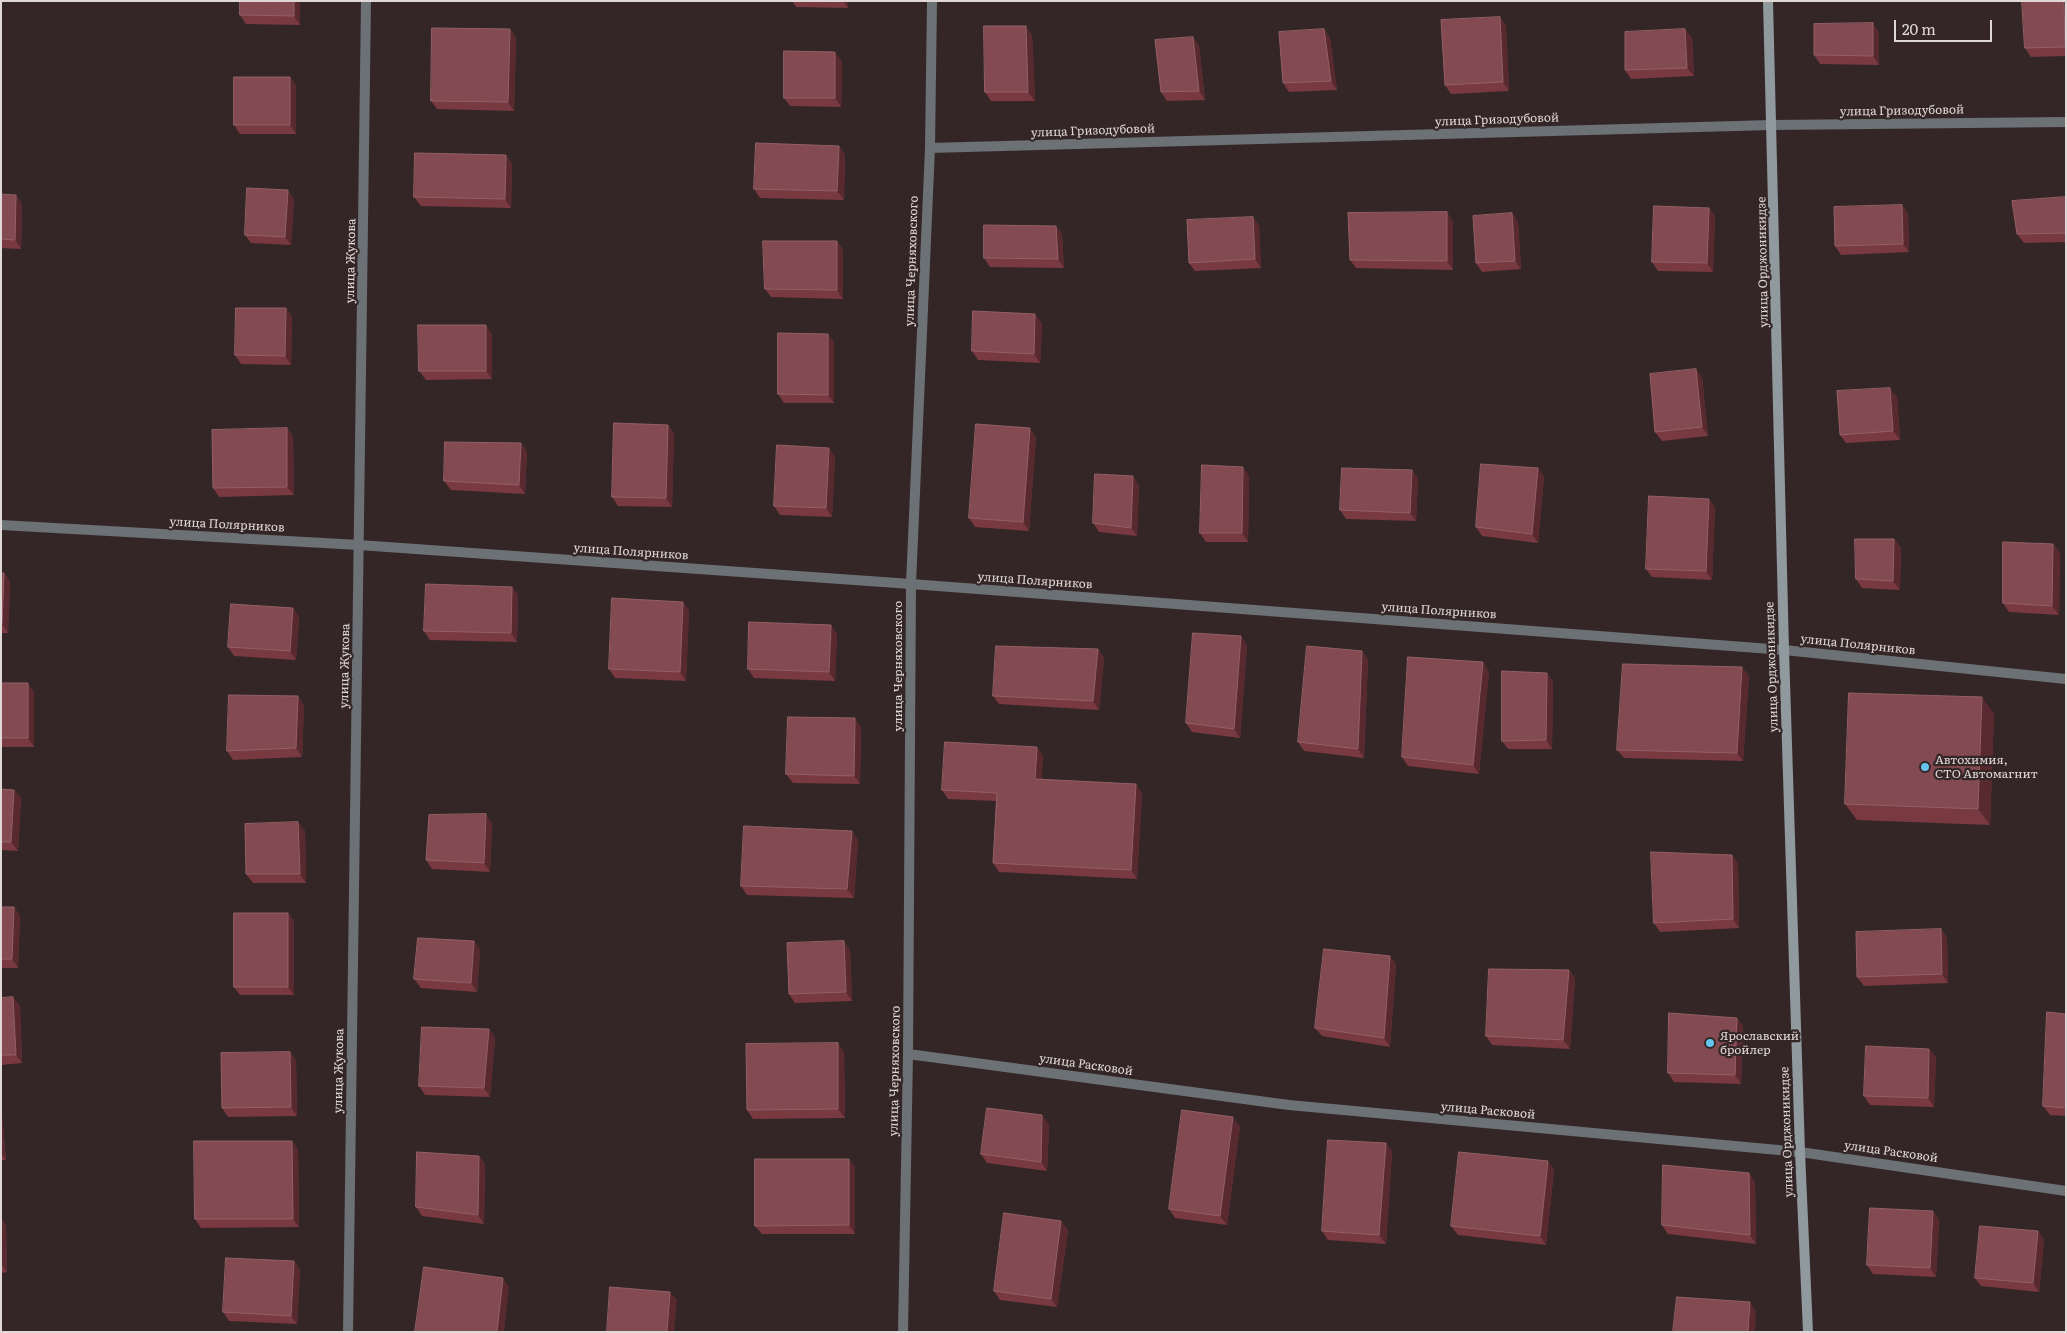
<!DOCTYPE html>
<html>
<head>
<meta charset="utf-8">
<style>
	body { margin:0 }
	#map { position:relative; width:2067px; height:1333px; overflow:hidden; background:#342627; font-family:Literata,serif }
	canvas { display:block }
	.frame { position:absolute; inset:0; border:2px solid #e0d7d7; pointer-events:none }
	.scale { position:absolute; left:1894px; top:20px; width:98px; height:22px; box-sizing:border-box; border:2px solid #e0d7d7; border-top:0; padding-left:6px; font-size:15px; line-height:18px; white-space:nowrap; color:#e0d7d7; -webkit-text-stroke:4px #342627; paint-order:stroke }
</style>
</head>
<body>
<div id="map">
<canvas width="2067" height="1333"></canvas>
<div class="frame"></div>
<div class="scale">20 m</div>
</div>
<script>
const g = document.querySelector('canvas').getContext('2d');
g.lineJoin = 'round';
function trace(path, color, width, dash) {
  g.strokeStyle = color;
  g.lineWidth = width;
  g.lineCap = dash ? 'butt' : 'round';
  g.setLineDash(dash || []);
  g.stroke(path);
}
function fill(path, color) {
  g.fillStyle = color;
  g.fill(path, 'evenodd');
}
function write(font, color, halo, rows, align = 'center') {
  g.font = font + ' Literata,serif';
  g.lineWidth = 4.5;
  g.setLineDash([]);
  g.textBaseline = 'middle';
  g.strokeStyle = halo;
  g.fillStyle = color;
  for (const [text, x, y, turn = 0] of rows) {
    g.save();
    g.translate(x, y);
    g.rotate((+turn || 0) * Math.PI / 180);
    g.textAlign = isNaN(turn) ? turn : align;
    if (halo) g.strokeText(text, 0, 0);
    g.fillText(text, 0, 0);
    g.restore();
  }
}
trace(new Path2D(`
	M930 148 1772 125 2066 122
	M1 525 359 545 911 584 1784 650 2066 679
	M908 1054 1289 1105 1800 1152 2066 1191
	M348 1332 366 1
	M903 1332 908 1054 911 584 930 148 932 1`), '#6b7174', 10);
trace(new Path2D(`
	M1768 1 1784 650 1800 1152 1808 1332`), '#8f999e', 10);
fill(new Path2D(`
	M300 1V25L246 24 240 15Z
	M792 1H848V8L796 7Z
	M2066 1V56L2031 57 2025 48Z
	M1500 17 1506 26 1509 91 1451 94 1445 85Z
	M510 29 516 38 514 111 437 109 431 101Z
	M1324 29 1330 38 1337 90 1289 92 1283 83Z
	M1879 32V65L1820 64 1814 55Z
	M1032 35 1035 101H991L985 92Z
	M1193 37 1199 46 1205 100 1167 101 1161 92Z
	M1692 38 1694 76 1631 79 1625 70Z
	M842 61 841 107 790 106 784 98Z
	M290 77 296 86V134H240L234 125Z
	M839 146 845 155 844 200 760 198 754 189Z
	M506 155 512 164 511 208 421 206 414 197Z
	M1 194 22 203 21 249 1 248Z
	M2066 197V242L2024 243 2017 234Z
	M294 199 291 245 251 243 245 235Z
	M1902 205 1908 214 1909 252 1841 255 1835 246Z
	M1709 208 1715 216 1713 272 1658 271 1652 262Z
	M1512 213 1518 222 1521 269 1482 272 1476 263Z
	M1253 217 1259 226 1261 268 1195 271 1189 263Z
	M1453 221V270L1356 268 1350 260Z
	M1056 226 1062 234 1064 268 990 267 984 258Z
	M837 241 843 250V299L771 297 765 289Z
	M286 308 292 317 291 365 241 364 235 355Z
	M1042 323 1040 363 978 360 972 351Z
	M492 334V379L426 380 419 371Z
	M834 342V403H784L778 394Z
	M1696 369 1702 378 1708 436 1662 441 1655 432Z
	M1897 397 1900 440 1846 443 1840 435Z
	M668 425 674 434 672 507 618 506 612 497Z
	M287 428 293 437 294 495 219 497 213 488Z
	M1036 437 1029 531 975 527 969 518Z
	M521 443 527 452 525 494 451 490 444 481Z
	M835 457 832 517 780 515 774 506Z
	M1538 468 1544 477 1538 543 1482 536 1476 527Z
	M1412 470 1418 479 1416 521 1346 519 1340 510Z
	M1249 476 1248 542H1206L1200 533Z
	M1139 485 1137 536 1099 532 1093 523Z
	M1715 507 1712 580 1652 577 1646 569Z
	M1894 539 1901 548 1900 590 1862 588 1856 579Z
	M2053 544 2060 553 2059 615 2009 612 2003 603Z
	M1 573H4L10 582 8 633H1Z
	M512 587 518 595 517 642 430 640 424 631Z
	M689 610 686 681 615 678 609 669Z
	M299 617 296 660 234 656 228 647Z
	M837 634 835 681 754 678 748 669Z
	M1247 645 1240 738 1192 732 1186 723Z
	M1098 649 1104 658 1099 710 999 704 993 696Z
	M1362 651 1368 660 1364 758 1304 751 1298 742Z
	M1489 671 1479 774 1408 766 1402 757Z
	M1547 673 1553 682 1552 749H1508L1502 741Z
	M1749 676 1743 761 1624 758 1617 750Z
	M1 683 34 692V747H1Z
	M304 705 302 757 233 760 227 751Z
	M1994 714 1990 825 1857 820 1845 804Z
	M861 727 860 784 793 783 786 774Z
	M1043 756 1041 779 1142 793 1137 879 999 872 993 863 996 801 948 799 942 790Z
	M1 789 14 790 21 798 18 851 1 850Z
	M298 822 305 831 306 883H253L246 874Z
	M492 823 490 872 432 869 426 860Z
	M858 840 854 898 747 895 741 886Z
	M1732 855 1738 864 1739 928 1660 932 1654 923Z
	M1 907H14L20 916 18 968H1Z
	M288 913 294 922V995H240L234 987Z
	M1941 929 1947 938 1948 983 1864 986 1857 977Z
	M474 941 480 950 477 992 421 988 414 979Z
	M850 950 852 1001 795 1003 789 994Z
	M1396 964 1390 1047 1322 1036 1315 1028Z
	M1569 970 1575 979 1570 1049 1492 1045 1486 1036Z
	M1 998 20 1006 22 1063 1 1065Z
	M2066 1014V1116L2050 1115 2043 1106Z
	M1737 1018 1743 1027 1741 1084 1674 1082 1668 1073Z
	M489 1029 495 1038 490 1097 425 1095 419 1086Z
	M1929 1049 1936 1057 1934 1107 1870 1105 1864 1096Z
	M290 1052 296 1061 297 1116 228 1117 222 1108Z
	M844 1052 845 1118 753 1119 747 1110Z
	M1 1115 2 1116 6 1160H1Z
	M1049 1124 1047 1171 987 1163 981 1154Z
	M1240 1126 1227 1225 1175 1218 1169 1209Z
	M1386 1143 1392 1152 1386 1244 1328 1240 1322 1231Z
	M298 1149 299 1227 201 1228 195 1219Z
	M479 1156 485 1164 484 1224 422 1216 416 1207Z
	M855 1167V1234H762L755 1226Z
	M1554 1170 1546 1245 1458 1235 1451 1226Z
	M1755 1182 1756 1244 1668 1234 1662 1225Z
	M1933 1211 1939 1220 1936 1277 1873 1274 1867 1265Z
	M1 1218 6 1225 7 1272 1 1273Z
	M1068 1230 1057 1307 1000 1300 994 1291Z
	M2038 1231 2044 1240 2039 1292 1981 1286 1975 1278Z
	M294 1261 300 1270 297 1324 229 1321 223 1312Z`), '#783941');
fill(new Path2D(`
	M294 1H300V25L294 16Z
	M843 1H848V8Z
	M2064 1H2066V48L2065 47Z
	M1500 17 1506 26 1509 91 1503 82Z
	M1873 23 1879 32V65L1873 56Z
	M1026 26 1032 35 1035 101 1028 92Z
	M510 29 516 38 514 111 508 102Z
	M1324 29 1330 38 1337 90 1331 81Z
	M1685 29 1692 38 1694 76 1687 68Z
	M1193 37 1199 46 1205 100 1199 91Z
	M835 52 842 61 841 107 835 98Z
	M290 77 296 86V134L290 125Z
	M839 146 845 155 844 200 837 191Z
	M506 155 512 164 511 208 505 199Z
	M288 190 294 199 291 245 285 237Z
	M16 195 22 203 21 249 15 240Z
	M1902 205 1908 214 1909 252 1903 244Z
	M1709 208 1715 216 1713 272 1707 263Z
	M1447 212 1453 221V270L1447 261Z
	M1512 213 1518 222 1521 269 1515 261Z
	M1253 217 1259 226 1261 268 1255 259Z
	M1056 226 1062 234 1064 268 1058 259Z
	M837 241 843 250V299L837 290Z
	M286 308 292 317 291 365 285 356Z
	M1035 314 1042 323 1040 363 1034 354Z
	M486 325 492 334V379L486 371Z
	M828 334 834 342V403L828 395Z
	M1696 369 1702 378 1708 436 1702 427Z
	M1890 388 1897 397 1900 440 1893 431Z
	M668 425 674 434 672 507 666 498Z
	M287 428 293 437 294 495 287 487Z
	M1030 428 1036 437 1029 531 1023 522Z
	M521 443 527 452 525 494 519 485Z
	M829 448 835 457 832 517 826 508Z
	M1243 467 1249 476 1248 542 1242 533Z
	M1538 468 1544 477 1538 543 1532 534Z
	M1412 470 1418 479 1416 521 1410 513Z
	M1133 476 1139 485 1137 536 1131 528Z
	M1709 499 1715 507 1712 580 1706 571Z
	M1894 539 1901 548 1900 590 1893 581Z
	M2053 544 2060 553 2059 615 2052 606Z
	M4 573 10 582 8 633 2 624Z
	M512 587 518 595 517 642 511 633Z
	M683 602 689 610 686 681 680 672Z
	M293 608 299 617 296 660 290 651Z
	M831 625 837 634 835 681 829 672Z
	M1241 636 1247 645 1240 738 1234 729Z
	M1098 649 1104 658 1099 710 1093 701Z
	M1362 651 1368 660 1364 758 1358 749Z
	M1483 662 1489 671 1479 774 1473 765Z
	M1742 667 1749 676 1743 761 1737 753Z
	M1547 673 1553 682 1552 749 1546 740Z
	M28 683 34 692V747L28 738Z
	M298 696 304 705 302 757 296 748Z
	M1982 697 1994 714 1990 825 1978 809Z
	M855 718 861 727 860 784 854 776Z
	M1037 747 1043 756 1041 788 1035 779Z
	M1136 784 1142 793 1137 879 1131 870Z
	M14 790 21 798 18 851 11 842Z
	M486 814 492 823 490 872 484 863Z
	M298 822 305 831 306 883 300 874Z
	M852 831 858 840 854 898 847 889Z
	M1732 855 1738 864 1739 928 1733 919Z
	M14 907 20 916 18 968 12 959Z
	M288 913 294 922V995L288 987Z
	M1941 929 1947 938 1948 983 1942 974Z
	M474 941 480 950 477 992 471 983Z
	M844 941 850 950 852 1001 846 992Z
	M1390 956 1396 964 1390 1047 1384 1038Z
	M1569 970 1575 979 1570 1049 1563 1040Z
	M13 997 20 1006 22 1063 16 1055Z
	M1737 1018 1743 1027 1741 1084 1735 1075Z
	M489 1029 495 1038 490 1097 484 1088Z
	M838 1043 844 1052 845 1118 838 1109Z
	M1929 1049 1936 1057 1934 1107 1928 1098Z
	M290 1052 296 1061 297 1116 291 1107Z
	M1 1115 2 1116 6 1160 1 1153Z
	M1042 1115 1049 1124 1047 1171 1041 1162Z
	M1233 1117 1240 1126 1227 1225 1220 1216Z
	M292 1141 298 1149 299 1227 293 1219Z
	M1386 1143 1392 1152 1386 1244 1379 1235Z
	M479 1156 485 1164 484 1224 478 1215Z
	M849 1159 855 1167V1234L849 1225Z
	M1548 1161 1554 1170 1546 1245 1540 1236Z
	M1749 1173 1755 1182 1756 1244 1750 1235Z
	M1933 1211 1939 1220 1936 1277 1930 1268Z
	M1 1218 6 1225 7 1272 1 1264Z
	M1061 1221 1068 1230 1057 1307 1051 1299Z
	M2038 1231 2044 1240 2039 1292 2033 1283Z
	M294 1261 300 1270 297 1324 291 1316Z
	M503 1278 509 1287 504 1332H497Z
	M670 1292 677 1300 674 1332H667Z
	M1750 1302 1756 1311 1755 1332H1748Z`), '#582a30');
const building = new Path2D(`
	M240 1H294V16L240 15Z
	M2022 1H2064L2065 47 2025 48Z
	M1500 17 1503 82 1445 85 1441 20Z
	M1873 23V56L1814 55V24Z
	M984 26H1026L1028 92H985Z
	M432 28 510 29 508 102 431 101Z
	M1324 29 1331 81 1283 83 1279 32Z
	M1685 29 1687 68 1625 70V32Z
	M1193 37 1199 91 1161 92 1155 40Z
	M784 51 835 52V98H784Z
	M234 77H290V125H234Z
	M756 143 839 146 837 191 754 189Z
	M415 153 506 155 505 199 414 197Z
	M247 188 288 190 285 237 245 235Z
	M1 194 16 195 15 240 1 239Z
	M2066 197V233L2017 234 2012 201Z
	M1902 205 1903 244 1835 246 1834 207Z
	M1654 206 1709 208 1707 263 1652 262Z
	M1447 212V261L1350 260 1348 213Z
	M1512 213 1515 261 1476 263 1473 216Z
	M1253 217 1255 259 1189 263 1187 220Z
	M984 225 1056 226 1058 259 984 258Z
	M763 241H837V290L765 289Z
	M236 308H286L285 356 235 355Z
	M973 311 1035 314 1034 354 972 351Z
	M418 325H486V371H419Z
	M778 333 828 334V395L778 394Z
	M1696 369 1702 427 1655 432 1650 374Z
	M1890 388 1893 431 1840 435 1837 391Z
	M614 423 668 425 666 498 612 497Z
	M976 424 1030 428 1023 522 969 518Z
	M287 428V487L213 488 212 430Z
	M445 442 521 443 519 485 444 481Z
	M777 445 829 448 826 508 774 506Z
	M1481 464 1538 468 1532 534 1476 527Z
	M1202 465 1243 467 1242 533H1200Z
	M1342 468 1412 470 1410 513 1340 510Z
	M1095 474 1133 476 1131 528 1093 523Z
	M1649 496 1709 499 1706 571 1646 569Z
	M1855 539H1894L1893 581 1856 579Z
	M2003 542 2053 544 2052 606 2003 603Z
	M1 573H4L2 624H1Z
	M426 584 512 587 511 633 424 631Z
	M612 598 683 602 680 672 609 669Z
	M231 604 293 608 290 651 228 647Z
	M749 622 831 625 829 672 748 669Z
	M1193 633 1241 636 1234 729 1186 723Z
	M996 646 1098 649 1093 701 993 696Z
	M1307 646 1362 651 1358 749 1298 742Z
	M1408 657 1483 662 1473 765 1402 757Z
	M1623 664 1742 667 1737 753 1617 750Z
	M1502 671 1547 673 1546 740 1502 741Z
	M1 683H28V738H1Z
	M1849 693 1982 697 1978 809 1845 804Z
	M229 695 298 696 296 748 227 751Z
	M788 717 855 718 854 776 786 774Z
	M945 742 1037 747 1035 779 1136 784 1131 870 993 863 997 793 942 790Z
	M1 789 14 790 11 842H1Z
	M486 814 484 863 426 860 429 815Z
	M298 822 300 874H246L245 824Z
	M744 826 852 831 847 889 741 886Z
	M1651 852 1732 855 1733 919 1654 923Z
	M1 907H14L12 959H1Z
	M234 913H288V987H234Z
	M1941 929 1942 974 1857 977 1856 932Z
	M418 938 474 941 471 983 414 979Z
	M844 941 846 992 789 994 787 943Z
	M1324 949 1390 956 1384 1038 1315 1028Z
	M1489 969 1569 970 1563 1040 1486 1036Z
	M13 997 16 1055H1V998Z
	M2047 1012 2066 1014V1108L2043 1106Z
	M1669 1013 1737 1018 1735 1075 1668 1073Z
	M422 1027 489 1029 484 1088 419 1086Z
	M838 1043V1109L747 1110 746 1044Z
	M1866 1046 1929 1049 1928 1098 1864 1096Z
	M290 1052 291 1107 222 1108 221 1053Z
	M987 1108 1042 1115 1041 1162 981 1154Z
	M1182 1110 1233 1117 1220 1216 1169 1209Z
	M1328 1140 1386 1143 1379 1235 1322 1231Z
	M194 1141H292L293 1219H195Z
	M417 1152 479 1156 478 1215 416 1207Z
	M1459 1152 1548 1161 1540 1236 1451 1226Z
	M755 1159H849V1225L755 1226Z
	M1663 1165 1749 1173 1750 1235 1662 1225Z
	M1870 1208 1933 1211 1930 1268 1867 1265Z
	M1004 1213 1061 1221 1051 1299 994 1291Z
	M1980 1226 2038 1231 2033 1283 1975 1278Z
	M226 1258 294 1261 291 1316 223 1312Z
	M424 1267 503 1278 497 1332H415Z
	M610 1287 670 1292 667 1332H607Z
	M1677 1297 1750 1302 1748 1332H1673Z`);
fill(building, '#834a51');
trace(building, '#926066', 1);
for (const [x, y, r, color] of [
	[1925,767,5,"#65c5ef"],
	[1710,1043,5,"#65c5ef"]
]) {
  const dot = new Path2D();
  dot.arc(x, y, r, 0, 2 * Math.PI);
  g.fillStyle = color;
  g.fill(dot);
  trace(dot, '#342627', 2);
}
write('12px', '#e0d7d7', '#342627', [
	["улица Гризодубовой",1902,111,-1],
	["улица Гризодубовой",1497,120,-2],
	["улица Гризодубовой",1093,131,-2],
	["улица Жукова",351,261,-89],
	["улица Черняховского",912,261,-88],
	["улица Орджоникидзе",1763,262,-91],
	["улица Полярников",227,525,3],
	["улица Полярников",631,552,4],
	["улица Полярников",1035,581,4],
	["улица Полярников",1439,611,4],
	["улица Полярников",1858,645,6],
	["улица Жукова",345,666,-89],
	["улица Черняховского",898,666,-90],
	["улица Орджоникидзе",1772,667,-92],
	["улица Расковой",1086,1065,8],
	["улица Жукова",339,1071,-89],
	["улица Черняховского",895,1071,-89],
	["улица Расковой",1488,1111,5],
	["улица Орджоникидзе",1787,1132,-92],
	["улица Расковой",1891,1152,8]
]);
write('12px', '#e0d7d7', '#342627', [
	["Автохимия,",1935,760],
	["СТО Автомагнит",1935,774],
	["Ярославский",1720,1036],
	["бройлер",1720,1050]
], 'left');
</script>
</body>
</html>
